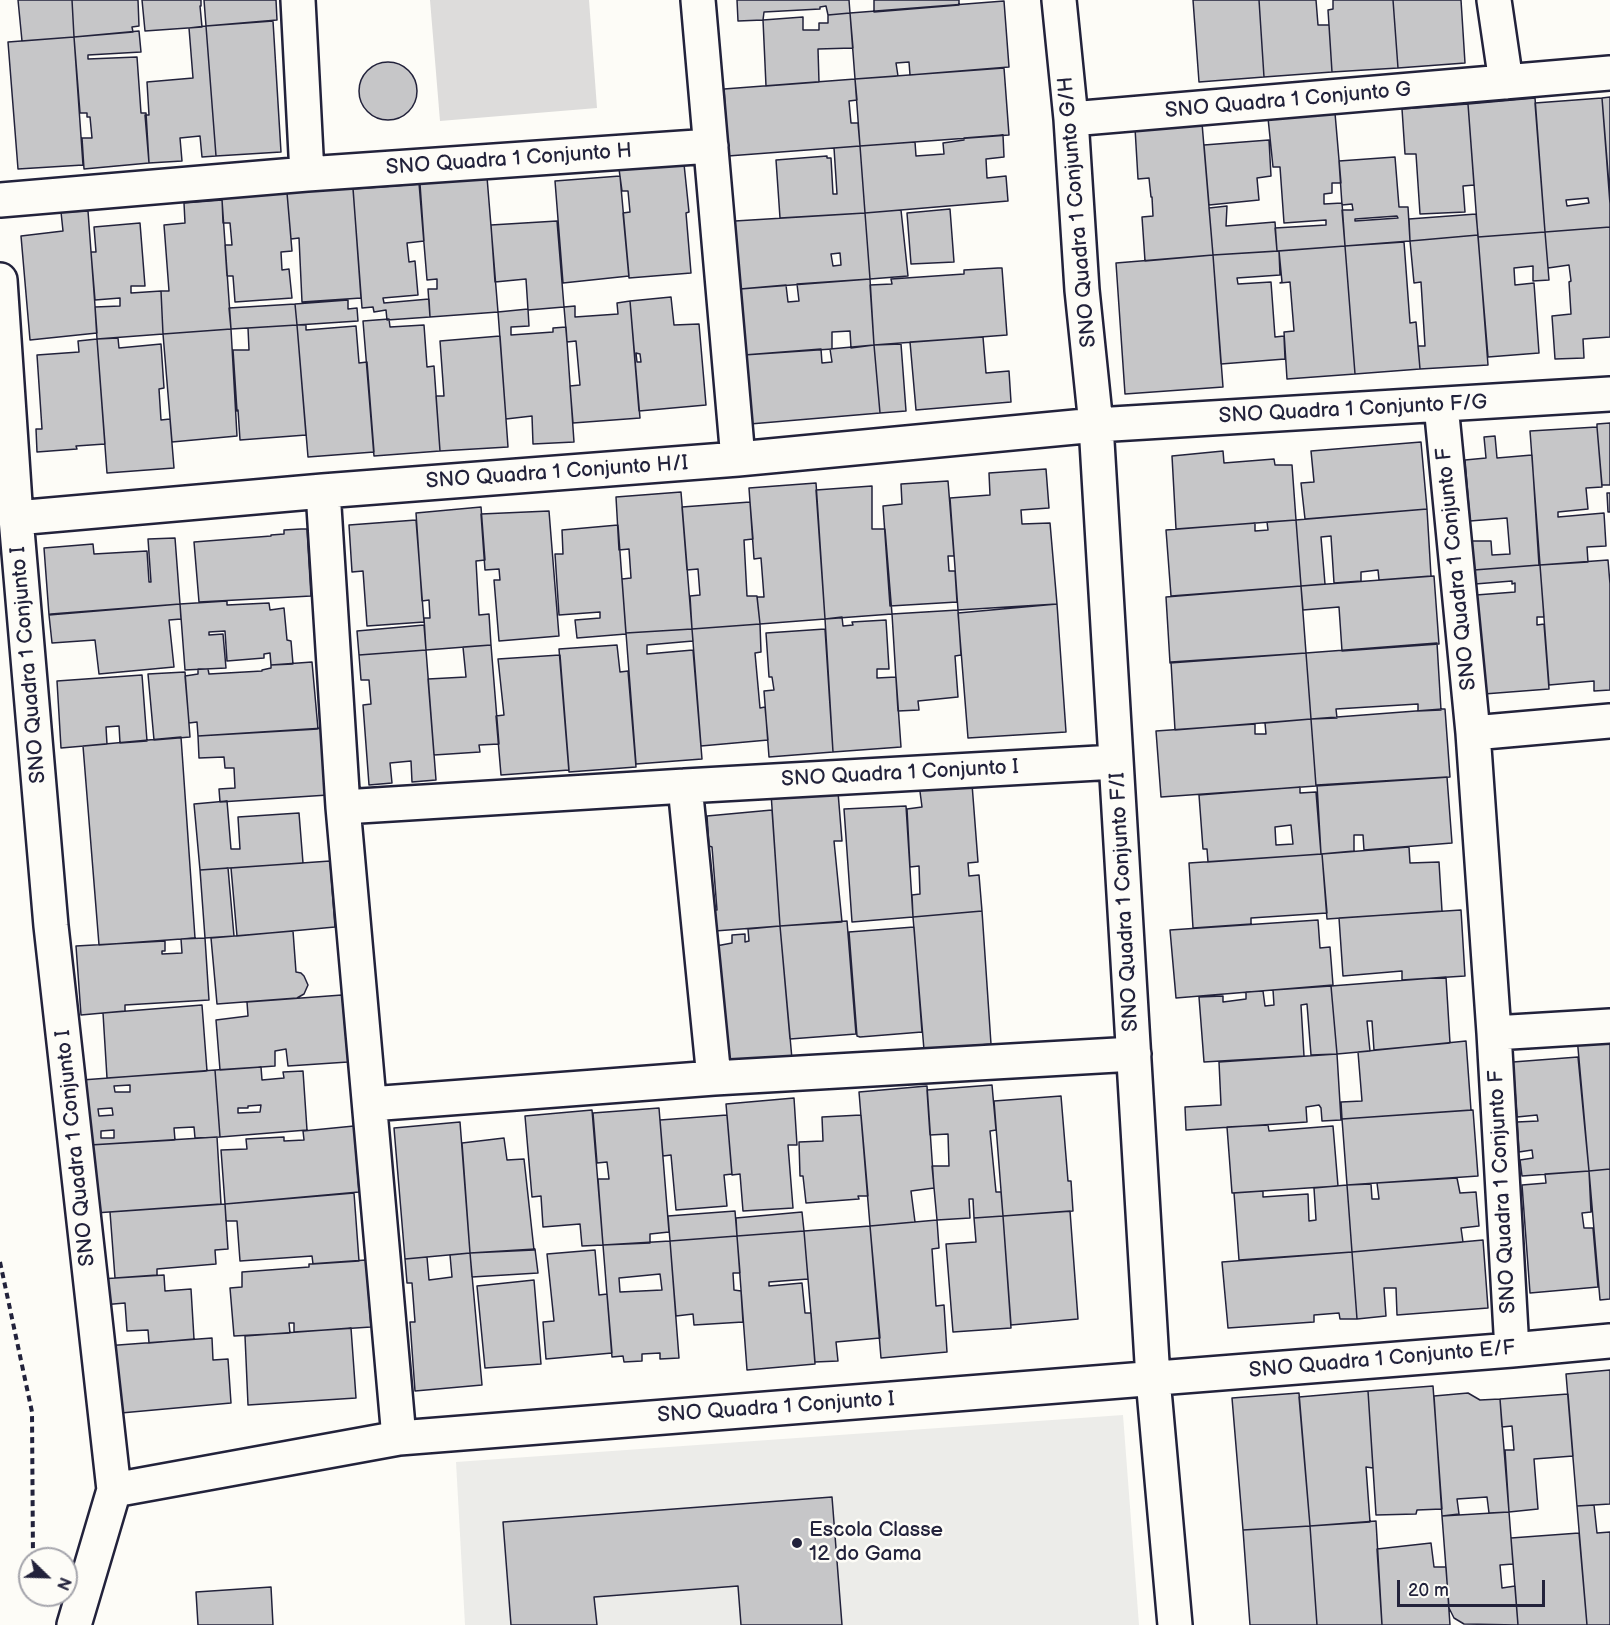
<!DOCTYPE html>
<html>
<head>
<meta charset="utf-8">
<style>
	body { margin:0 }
	#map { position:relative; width:1610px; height:1625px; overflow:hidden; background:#fdfcf7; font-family:"Balsamiq Sans",sans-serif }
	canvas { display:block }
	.north { position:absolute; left:18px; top:1547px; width:60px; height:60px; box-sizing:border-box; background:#fdfcf7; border:2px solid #a5a5ac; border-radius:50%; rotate:113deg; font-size:16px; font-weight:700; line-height:24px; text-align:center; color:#22223b }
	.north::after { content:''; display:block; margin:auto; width:21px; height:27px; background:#22223b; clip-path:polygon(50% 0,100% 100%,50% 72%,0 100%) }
	.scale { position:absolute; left:1397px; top:1580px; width:148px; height:27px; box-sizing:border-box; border:3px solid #22223b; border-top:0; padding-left:8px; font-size:18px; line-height:21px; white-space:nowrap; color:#22223b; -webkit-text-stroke:4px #fdfcf7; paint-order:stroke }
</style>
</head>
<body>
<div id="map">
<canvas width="1610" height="1625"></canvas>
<div class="north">N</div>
<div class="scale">20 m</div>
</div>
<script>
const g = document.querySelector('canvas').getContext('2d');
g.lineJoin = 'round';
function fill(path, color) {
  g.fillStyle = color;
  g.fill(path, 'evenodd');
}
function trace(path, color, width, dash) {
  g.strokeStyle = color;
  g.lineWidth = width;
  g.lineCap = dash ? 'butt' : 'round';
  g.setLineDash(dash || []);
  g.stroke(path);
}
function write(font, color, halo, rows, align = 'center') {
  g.font = font + ' "Balsamiq Sans",sans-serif';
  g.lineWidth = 5;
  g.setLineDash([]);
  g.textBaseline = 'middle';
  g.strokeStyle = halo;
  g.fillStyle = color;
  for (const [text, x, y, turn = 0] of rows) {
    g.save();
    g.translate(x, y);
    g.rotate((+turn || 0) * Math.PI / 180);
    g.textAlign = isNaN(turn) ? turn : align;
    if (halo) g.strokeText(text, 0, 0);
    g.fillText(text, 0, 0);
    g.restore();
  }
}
fill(new Path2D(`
	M1123 1415 1139 1625H465L456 1462Z`), '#ecece9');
fill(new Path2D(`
	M430 0H589L597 108 440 121Z`), '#dddcdb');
const building = new Path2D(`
	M18 0H72L74 37 22 41Z
	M72 0H138L139 26 132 27 133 32 74 37Z
	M142 0H201V6H200L202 27 145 31Z
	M204 0H276L277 20 206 26Z
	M737 0H849L850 13 828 15 826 6 820 7V9L764 12 763 20 738 21Z
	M874 0H959V5L874 12Z
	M1193 0H1259L1264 77 1199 82Z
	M1259 0H1316L1318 25H1329L1332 72 1264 77Z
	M1333 0H1393L1398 68 1332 72 1328 10 1333 9Z
	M1393 0H1461L1465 63 1398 68Z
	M1004 1 1009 67 910 75 909 62 896 63 898 76 855 79 850 13Z
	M850 13 853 48 818 49 819 82 766 86 763 20 803 17V30H819V23H828V15Z
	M273 21 281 152 216 156 206 26Z
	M206 26 216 156 202 157 200 136 180 138 182 161 149 163 145 115H149L147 82 193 78 189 28Z
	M139 31 141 52 88 55V59L137 57 141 113H146L149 163 84 169 82 138H92L90 117H87V113H80L74 37Z
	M74 37 83 165 18 169 8 42Z
	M359 91a29 29 0 1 1 58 0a29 29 0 1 1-58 0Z
	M1004 68 1009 135 860 146 855 79Z
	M855 79 857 100 849 101 851 123H858L860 146 728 156 724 89Z
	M1610 97V198L1602 98Z
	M1535 98 1545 232 1478 237 1468 104Z
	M1602 98 1610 204V227L1545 232 1535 103ZM1588 198 1589 203 1567 206 1566 200Z
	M1468 104 1474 185 1463 186 1465 212 1420 214 1416 154H1405L1402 109Z
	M1335 113 1341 183H1332V193L1324 194V204L1342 203 1345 246 1277 251 1275 228 1326 225V220L1284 223 1280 167H1273L1268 118Z
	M1202 123 1213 255 1145 261 1142 217 1153 216 1152 197H1151L1149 178 1138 179 1135 128Z
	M1003 135 1004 157 986 159 987 178 1006 176 1008 201 865 213 860 146 915 142 916 156 944 154 943 143 964 140V138Z
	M1269 140 1271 176 1257 178 1259 200 1209 205 1204 145Z
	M860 146 865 213 780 218 776 160 827 156V158H831L833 194H837L834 148Z
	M1395 157 1399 207H1408L1410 241 1345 246 1342 210H1353L1352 204 1342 205 1339 161ZM1397 216 1398 218 1355 221V219Z
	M684 164 689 212 686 213 691 273 629 278 623 213 630 212 628 191H622L619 169Z
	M620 176 629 276 563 283 555 181Z
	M487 177 498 312 430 317 428 289H437V279L427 280 419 183Z
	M420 184 424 241 407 243 409 262 415 261 418 295 383 298 384 303 429 299 430 317 387 320 386 310 374 312 373 307 362 308 353 189Z
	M353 188 361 298 302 302 299 238 291 239 287 193Z
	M287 193 292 251 281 252 282 270 289 269 292 298 235 302 233 276H227L225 245H232L230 223H223L222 198Z
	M222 200 231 329 163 334 161 291H169L164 225 185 223 184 203Z
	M1227 206 1226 226 1275 222 1277 251 1213 255 1209 208Z
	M950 209 954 262 911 264 907 213Z
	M901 210 908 276 870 279 865 213Z
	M88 211 97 333 30 340 21 236 63 231 61 212Z
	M865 213 870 279 740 289 735 221ZM840 253 841 265 833 266 831 254Z
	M1476 214 1478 235 1410 241 1409 219Z
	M557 221 564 307 528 310 526 279 495 282 491 225Z
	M140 223 145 286H131V293L161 291 163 334 97 339 95 307 120 306V298L95 300 91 252H96L94 227Z
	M1610 227V337L1583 339 1584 358 1555 359 1552 316 1571 314 1569 282 1571 281 1569 265 1548 268 1545 232Z
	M1545 232 1549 280 1533 281V266L1514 268 1515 285 1534 283 1539 353 1488 357 1478 237Z
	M1478 235 1488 365 1420 369 1418 346H1425L1421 282 1414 283 1410 241Z
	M1404 242 1410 323 1416 322 1420 369 1355 374 1345 246Z
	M1345 246 1355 374 1287 379 1284 332 1294 331 1290 282 1280 283 1282 282 1279 251Z
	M1279 251 1280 275 1237 278 1238 284 1271 282 1275 337 1284 336 1285 359 1221 364 1213 255Z
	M1213 255 1223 387 1125 394 1116 263Z
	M998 268H1002L1007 335 874 345 870 285 892 284 891 279 964 274V270Z
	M870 279 874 345 851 348 850 331 832 332V349L744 355 740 289 786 285 788 302 799 301 797 284Z
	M671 297 674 325 699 324 706 405 639 411 630 301ZM636 353 640 354 641 362H637Z
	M348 300V309L357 308 358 321 297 325 295 304Z
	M630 301 640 418 573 423 570 386 580 385 576 341 567 342 564 307 575 306V317L618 314 617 303Z
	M295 304 297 325 231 329 229 308Z
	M528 309 529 326 511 327V335L553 332V328L566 327 574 442 533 444 532 416 506 419 498 312Z
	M389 319 390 327 424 325 427 367 434 366 440 451 374 456 363 321Z
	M297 325 306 435 240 440 238 410 237 411 233 350H249L248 328Z
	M297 325H306V330L356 326 359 363 367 362 374 452 308 457Z
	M231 329 237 436 172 442 163 334Z
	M500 336 508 447 440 451 436 396H444L440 341Z
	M983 337 986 373 1009 371 1011 402 916 410 910 342Z
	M118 338 119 348 161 344 164 388 159 389 161 420 170 419 174 468 107 473 97 339Z
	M97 339 105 444 76 446 77 449 37 452 36 429H42L37 355 79 352 78 341Z
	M901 344 906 411 880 413 874 345Z
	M874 345 880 413 750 424 744 355 821 349 822 363 832 362 830 349Z
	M1610 423V485H1602L1597 427V424Z
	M1597 427 1602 487 1586 488 1588 509 1558 512V517L1604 513 1606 546 1587 547 1588 562 1540 565 1530 431Z
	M1495 436 1497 458 1532 455 1539 565 1474 570 1471 541H1491L1492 555 1510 554 1507 518 1470 521 1465 460 1486 458 1484 437Z
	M1421 442 1427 509 1305 519 1301 483 1314 482 1311 451Z
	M1223 451 1224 463 1274 459 1275 465H1292L1296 520 1176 529 1172 456Z
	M1046 469 1049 508 1021 510 1022 524 1050 523 1057 604 958 610 950 498 990 495 989 473Z
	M948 481 954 556H948L949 571H955L957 602 890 606 883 506 902 504 901 484Z
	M816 483 825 619 760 624 757 597H764L761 558 754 559 749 488Z
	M872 486V529H885L892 614 825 619 816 490Z
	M681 492 692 629 626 633 622 579 631 578 629 549 619 550 616 497Z
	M1607 493H1610V512H1608Z
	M750 502 753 539 744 540 747 596H757L760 624 692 629 690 596 700 595 698 569 687 570 682 507Z
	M481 507 485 560 476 561 479 615 489 614 491 645 426 650 424 618H430L429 600 422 601 416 513Z
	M1427 509 1431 576 1379 580 1378 570 1361 572V581L1334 583 1331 536 1321 537 1325 584 1301 586 1296 520Z
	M549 511 559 636 499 641 494 580H500L499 569 485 570 481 514Z
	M416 520 424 622 367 626 363 571 352 572 349 525Z
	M1296 520 1301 586 1171 596 1166 530 1255 523V531L1268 530 1267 522Z
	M618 525 626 634 577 638 575 620 600 618V612L559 615 555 554H563L562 530Z
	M301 529H307L311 596 199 602 194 542 271 536V535L284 534V530Z
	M175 538 180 604 49 615 44 548 93 544 94 554 147 551 149 582H151L148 539Z
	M1608 560 1610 584V690L1594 691V681L1549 685 1540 565Z
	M1540 565 1544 617H1537V625L1544 624 1549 689 1484 694 1476 595 1515 592V583L1512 584V581L1475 584 1474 570Z
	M1434 576 1439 644 1342 651 1339 607 1303 610 1301 586Z
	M1301 586 1306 653 1170 663 1166 597Z
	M227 601V605L269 603 270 610 284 608 287 640 291 641 293 664 271 665 270 653 264 654V658L227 661 225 631 209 632V635L223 634 226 668 185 670 180 604Z
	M180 604 181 619 169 620 174 667 99 674 95 640 52 643 49 615 51 614Z
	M1057 604 1066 732 968 738 958 613Z
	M958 610 961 655 955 656 958 697 918 701 919 710 898 711 892 614Z
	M842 617 843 626 853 625 852 622 886 620 889 669H877V678L896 677 901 747 833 752 825 619Z
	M760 624 761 652 755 653 760 708 765 707 768 740 701 746 692 629Z
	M424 625 426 650 359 655 357 631Z
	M692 629 693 641 647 645V654L693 650 702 759 636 764 626 633Z
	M825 629 833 752 769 757 764 691 774 690 772 677H769L766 633Z
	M1437 643 1441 710 1418 711V704L1336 709 1337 718 1311 719 1306 653Z
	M491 645 499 744 479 745 480 752 434 755 428 679 466 677 463 647Z
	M617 645 620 672 628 671 636 767 569 772 559 649Z
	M426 650 436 780 412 782 411 761 390 763 392 783 369 785 363 705 371 704 369 680H361L359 655Z
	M1306 653 1311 719 1175 730 1171 662Z
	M560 655 569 770 501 775 496 716 504 715 498 659Z
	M312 662 318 729 198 736 197 722 189 723 185 676 198 674V669H208L209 674 262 671V670L271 668V665Z
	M185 672 190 737 154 740 148 674Z
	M142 675 147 741 120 743 119 726 106 727 107 744 61 748 57 681Z
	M1442 709H1445L1450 777 1316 786 1311 719Z
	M1311 719 1316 786 1161 797 1156 731 1255 724V734H1266L1265 723Z
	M324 728 328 795 220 802 219 789 235 788 234 768H225L224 757 199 758 198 736Z
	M181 737 195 938 99 945 83 746Z
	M1447 777 1452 843 1364 850 1363 835H1354V851L1321 854 1317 785Z
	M919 784H972L978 862 968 863 969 876 979 875 982 911 913 917 912 895 920 894 919 866 910 867 907 809 922 807Z
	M1300 787V793L1316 792 1321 854 1208 862 1207 849H1203L1199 795ZM1291 825 1293 844 1276 845 1275 827Z
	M838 792 842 841H834L842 922 780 926 771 793Z
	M227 801 231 849H240L238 817 299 813 303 863 200 870 194 804Z
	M906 806 913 917 852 922 844 809Z
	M772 810 780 926 715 931 713 910H717L712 847 709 846 707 816Z
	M1409 847 1410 863 1439 862 1442 911 1327 919 1322 854Z
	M1322 854 1327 913 1251 918V924L1193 928 1189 863Z
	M330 861 335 927 237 936 231 868Z
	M228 868 234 936 205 938 200 870Z
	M1461 910 1465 976 1402 980V971L1343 976 1339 918Z
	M982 911 991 1044 924 1050 913 917Z
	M1318 920 1320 948 1330 947 1333 985 1176 998 1170 930Z
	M847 921 856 1034 790 1039 780 926Z
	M780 926 792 1059 720 1065 716 946 732 943V935L745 934V942L749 941 748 929Z
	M914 927 922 1032 860 1037 857 1036 849 932Z
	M293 931 296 972 301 973 304 976 308 985 304 994 297 998 217 1004 211 938Z
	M205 938 209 1000 125 1005V1011L81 1015 76 946 165 941V951H162V954L182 953 181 939Z
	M1446 977 1450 1043 1374 1050 1372 1021H1367L1370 1051 1337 1054 1331 986Z
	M1331 986 1337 1054 1311 1055 1307 1004 1301 1005 1304 1056 1204 1062 1199 997 1223 996V1002L1246 999V992L1263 991 1265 1006 1274 1005 1273 990Z
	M342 995 348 1062 288 1066 286 1049 275 1051V1066L220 1070 216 1020 248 1016 247 1002Z
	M202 1005 207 1071 107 1078 103 1013Z
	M1610 1035V1169L1589 1171 1577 1037Z
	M1466 1041 1471 1110 1342 1119 1341 1102 1362 1101 1358 1052Z
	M1337 1054 1341 1120 1322 1121 1321 1108 1319 1105 1306 1107 1307 1122 1186 1130 1185 1107 1221 1105 1219 1062Z
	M1578 1057 1589 1171 1522 1176 1520 1160 1533 1158 1532 1150 1519 1152 1517 1122 1538 1121 1537 1115 1517 1117 1513 1062Z
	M261 1067 262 1080 284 1078 283 1072 303 1071 307 1130 220 1137 215 1070ZM261 1105 260 1112 238 1113V1108H248V1106Z
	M215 1070 220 1137 195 1138 194 1127 174 1128 175 1140 90 1145 82 1080ZM130 1085V1092H115L114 1086ZM112 1108 113 1115 99 1116 98 1109ZM114 1130V1138H101V1131Z
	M992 1085 996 1130 990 1131 996 1192H1001L1003 1216 974 1218 973 1199H969L970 1218 937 1220 932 1166H949L948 1134 930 1135 927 1090Z
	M927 1086 934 1188 911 1191 915 1222 870 1226 859 1092Z
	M1061 1096 1068 1181H1071L1073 1211 1003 1216 994 1101Z
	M794 1098 797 1145H788L793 1208 743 1211 740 1174 732 1175 726 1104Z
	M659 1108 669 1232 650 1234V1243L603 1245 598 1179H609L607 1162 597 1163 593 1113Z
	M592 1110 603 1245 582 1246 580 1224 543 1227 541 1196 532 1197 525 1116Z
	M1473 1110 1478 1176 1347 1185 1342 1119Z
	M727 1115 732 1174 724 1175 727 1206 676 1210 671 1155 663 1156 660 1120Z
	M861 1115 868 1196H858L859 1199 806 1203 803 1176H800L799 1142 823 1141 822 1117Z
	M460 1122 470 1253 405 1259 394 1128Z
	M1268 1125 1269 1131 1333 1126 1338 1186 1232 1193 1227 1127Z
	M354 1126 359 1192 225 1204 221 1150 247 1149 246 1139 284 1137V1141L304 1140 303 1131Z
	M217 1137 221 1204 95 1213 90 1145Z
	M504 1138 507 1160 524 1159 534 1250 470 1253 462 1143Z
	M1610 1169V1299L1600 1300 1589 1171Z
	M1589 1171 1591 1212 1582 1213 1584 1228H1593L1598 1287 1530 1293 1522 1185 1546 1183 1545 1174Z
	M1457 1178 1460 1193 1476 1192 1479 1226 1461 1228 1463 1242 1352 1252 1347 1185 1371 1184 1372 1199H1379L1377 1183Z
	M1347 1185 1352 1252 1239 1260 1234 1193 1263 1191V1197L1308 1194 1309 1221 1316 1220 1314 1188Z
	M354 1193 359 1261 313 1264 312 1256 240 1261 237 1221H226L225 1204Z
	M225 1204 228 1249 215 1250 216 1264 157 1269V1275L115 1278 110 1212Z
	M735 1211 737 1236 670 1241 668 1216Z
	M1070 1211 1078 1319 1011 1325 1003 1216Z
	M802 1212 804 1231 737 1236 736 1218Z
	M1003 1216 1011 1328 953 1332 946 1244 976 1242 974 1218Z
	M937 1220 939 1248 932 1249 936 1306 944 1305 947 1352 881 1358 870 1226Z
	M870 1226 880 1338 836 1342 838 1361 815 1362 804 1231Z
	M804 1231 808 1279 769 1282V1286L802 1283 805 1313H811L815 1364 747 1370 737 1236Z
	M737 1236 740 1273H733L734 1290 741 1291 743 1322 694 1325 693 1314 676 1316 670 1241Z
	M1483 1240 1488 1308 1397 1315 1396 1288H1384L1386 1316 1357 1319 1352 1252Z
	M670 1241 679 1358 660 1359V1353L642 1354V1361L624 1362 623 1356 612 1357 603 1245ZM660 1274 662 1290 620 1292 619 1278Z
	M535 1249 538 1273 472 1277 470 1253Z
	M595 1250 599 1295 607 1294 612 1353 546 1359 543 1322 554 1321 547 1254Z
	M1352 1252 1357 1319H1340L1339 1313 1314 1315V1322L1228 1328 1222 1262Z
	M470 1253 482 1385 415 1391 410 1322H415L412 1283H407L405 1259 427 1257 429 1280 452 1277 450 1255Z
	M366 1260 371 1327 294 1332V1323H289L290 1333 234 1336 230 1288 242 1287V1272L309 1267V1264Z
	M164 1275 165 1291 191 1289 194 1339 149 1343 148 1330 127 1331 125 1303 102 1305 100 1279Z
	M534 1280 541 1364 485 1368 477 1286Z
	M351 1328 356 1398 248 1405 245 1336Z
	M212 1338 213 1360 228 1359 231 1403 110 1414 105 1346Z
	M1610 1370V1504L1577 1506 1566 1374Z
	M1433 1386 1442 1509 1417 1510 1416 1514 1376 1515 1368 1391Z
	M1368 1391 1373 1468 1366 1467 1370 1522 1310 1526 1299 1397Z
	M1299 1393 1310 1526 1243 1530 1232 1398Z
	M1468 1393 1480 1400 1500 1399 1509 1512 1489 1513 1487 1497 1457 1499 1459 1514 1442 1516 1434 1396Z
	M1568 1394 1573 1456 1534 1459 1538 1509 1509 1512 1505 1450H1514L1512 1426 1502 1427 1500 1399Z
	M832 1497 842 1625H741L738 1586 594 1597 597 1625H511L503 1522Z
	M1594 1505 1597 1533 1610 1532V1625H1587L1577 1506Z
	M1509 1512 1513 1564 1500 1565 1502 1588 1515 1586 1518 1625 1464 1624 1454 1618 1449 1608 1442 1516Z
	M1376 1521 1382 1625H1317L1310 1526Z
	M1310 1526 1317 1625H1250L1243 1530Z
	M1579 1533 1587 1625H1518L1511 1538Z
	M1431 1543 1434 1567H1446L1450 1625H1382L1377 1549Z
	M271 1587 273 1625H198L196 1592Z`);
fill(building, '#c6c6c8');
trace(building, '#22223b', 1.5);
const street = new Path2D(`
	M298 0 307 174
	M698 0 738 459
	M1059 0 1071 119 1082 290 1096 425 1153 1379 1175 1625
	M1494 0 1506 82
	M1071 119 1610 73
	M0 200 307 174 711 146
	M0 280 16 518 51 926 114 1490 74 1625
	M1441 405 1473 733 1494 1033 1512 1350
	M323 491 343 807 399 1438
	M16 518 323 491 738 459 1096 425 1610 394
	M1473 733 1610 721
	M685 786 714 1078
	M343 807 685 786 1116 762
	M1494 1033 1610 1026
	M370 1104 714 1078 1134 1054
	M114 1490 399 1438 1512 1350 1610 1341`);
trace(street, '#22223b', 38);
trace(new Path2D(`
	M0 1262 32 1412 33 1559`), '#22223b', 4, [6, 4.5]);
trace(street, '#fdfcf7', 33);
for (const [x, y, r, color] of [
	[797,1543,6,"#22223b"]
]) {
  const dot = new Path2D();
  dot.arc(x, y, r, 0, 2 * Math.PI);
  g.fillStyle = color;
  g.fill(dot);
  trace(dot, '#fdfcf7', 2);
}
write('21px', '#22223b', '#fdfcf7', [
	["SNO Quadra 1 Conjunto G",1288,101,-5],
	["SNO Quadra 1 Conjunto H",509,160,-4],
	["SNO Quadra 1 Conjunto G/H",1078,212,-95],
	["SNO Quadra 1 Conjunto F/G",1353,410,-3],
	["SNO Quadra 1 Conjunto H/I",557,473,-4],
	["SNO Quadra 1 Conjunto F",1457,569,-96],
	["SNO Quadra 1 Conjunto I",29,665,-95],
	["SNO Quadra 1 Conjunto I",900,774,-3],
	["SNO Quadra 1 Conjunto F/I",1125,902,-93],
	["SNO Quadra 1 Conjunto I",76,1148,-96],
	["SNO Quadra 1 Conjunto F",1503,1192,-93],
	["SNO Quadra 1 Conjunto E/F",1382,1360,-5],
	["SNO Quadra 1 Conjunto I",776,1408,-4]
]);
write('21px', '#22223b', '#fdfcf7', [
	["Escola Classe",809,1531],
	["12 do Gama",809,1555]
], 'left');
</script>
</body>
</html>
